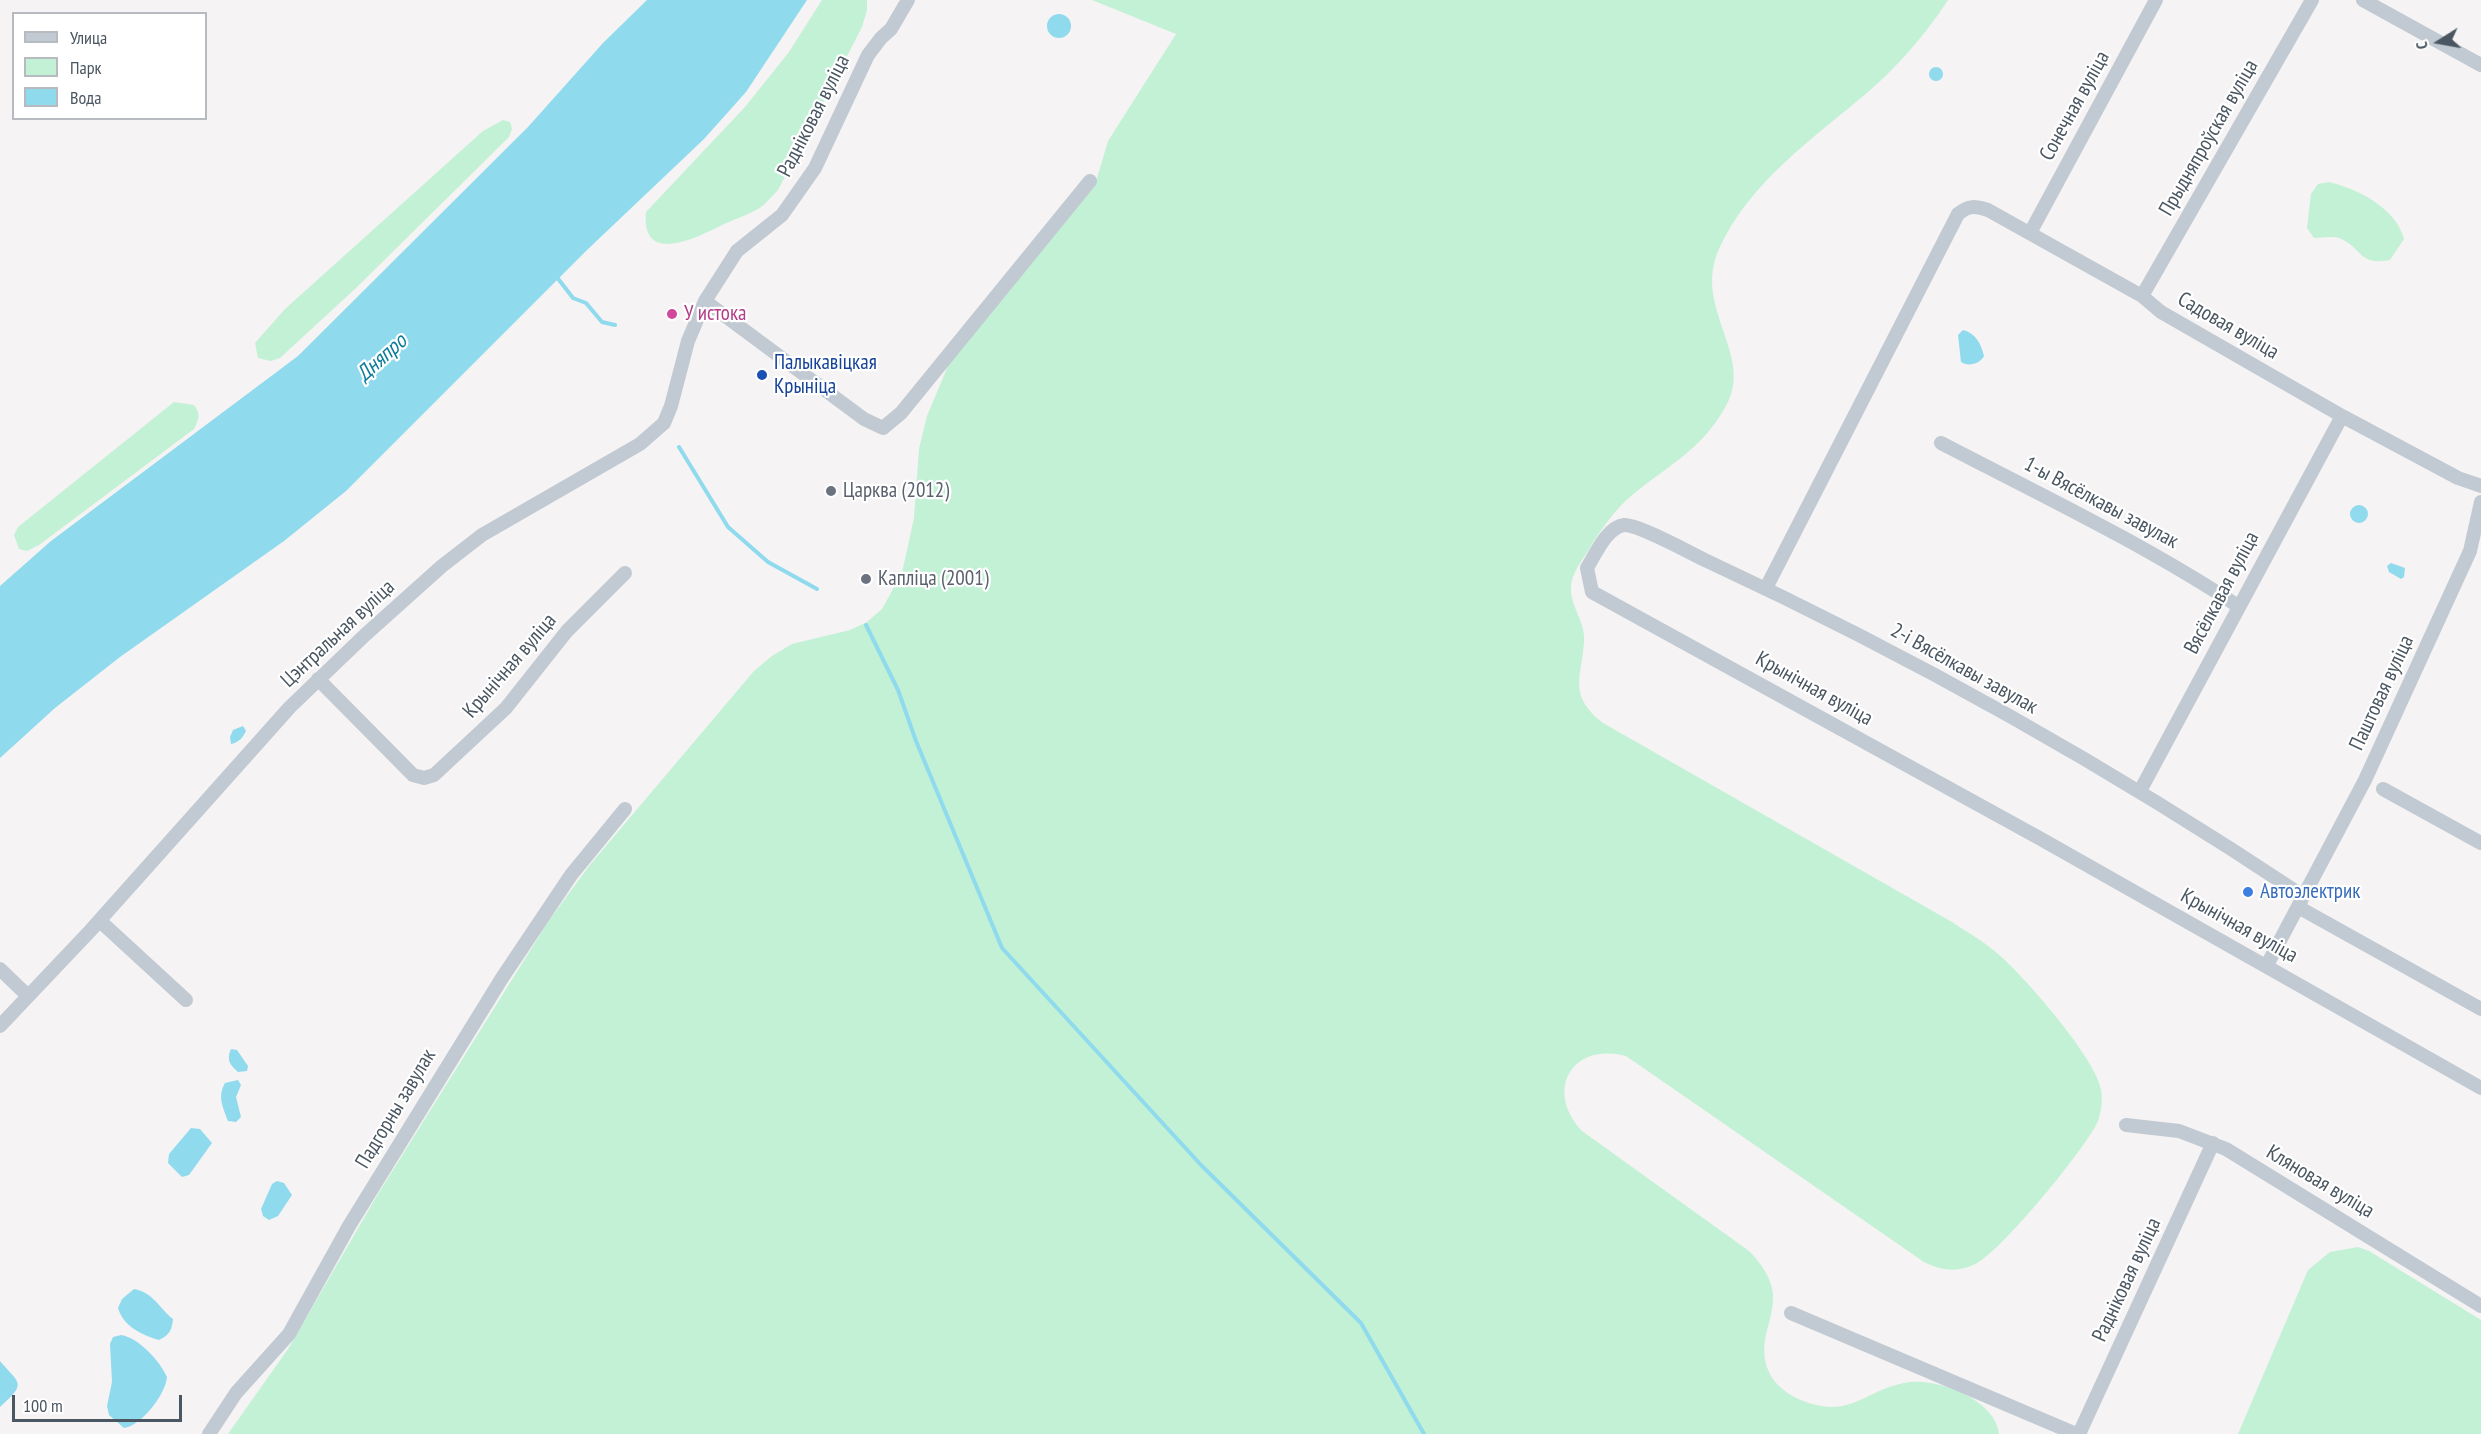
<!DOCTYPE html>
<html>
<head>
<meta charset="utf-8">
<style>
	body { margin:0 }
	#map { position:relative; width:2481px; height:1434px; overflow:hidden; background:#f5f3f3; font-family:"PT Sans Narrow",sans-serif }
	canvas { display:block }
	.legend { position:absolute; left:12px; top:12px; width:195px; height:108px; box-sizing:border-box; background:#fff; border:2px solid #b7bbc0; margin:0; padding:8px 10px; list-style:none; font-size:18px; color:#4a5661 }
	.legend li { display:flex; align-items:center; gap:12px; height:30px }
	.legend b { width:30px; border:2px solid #b7bbc0 }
	.north { position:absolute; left:2409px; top:12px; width:60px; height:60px; -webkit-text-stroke:4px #fff; paint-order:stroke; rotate:259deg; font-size:16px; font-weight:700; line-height:24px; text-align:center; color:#4a5661 }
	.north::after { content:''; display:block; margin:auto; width:21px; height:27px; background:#4a5661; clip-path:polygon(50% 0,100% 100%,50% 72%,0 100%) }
	.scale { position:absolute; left:12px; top:1395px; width:170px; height:27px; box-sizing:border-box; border:3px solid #4a5661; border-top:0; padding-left:8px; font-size:18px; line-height:21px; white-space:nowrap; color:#4a5661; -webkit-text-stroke:4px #fff; paint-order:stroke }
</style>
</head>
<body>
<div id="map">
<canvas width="2481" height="1434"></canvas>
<ul class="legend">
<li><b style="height:8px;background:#c1cad2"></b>Улица</li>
<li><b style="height:16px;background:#c3f1d5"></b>Парк</li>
<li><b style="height:16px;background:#90daee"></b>Вода</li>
</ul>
<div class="north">С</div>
<div class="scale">100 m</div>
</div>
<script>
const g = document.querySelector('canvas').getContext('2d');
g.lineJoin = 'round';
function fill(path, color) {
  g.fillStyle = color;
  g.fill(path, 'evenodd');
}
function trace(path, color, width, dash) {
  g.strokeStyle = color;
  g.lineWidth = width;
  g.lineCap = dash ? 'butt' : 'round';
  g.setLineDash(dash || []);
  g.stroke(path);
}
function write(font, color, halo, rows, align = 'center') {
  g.font = font + ' "PT Sans Narrow",sans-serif';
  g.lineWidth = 4.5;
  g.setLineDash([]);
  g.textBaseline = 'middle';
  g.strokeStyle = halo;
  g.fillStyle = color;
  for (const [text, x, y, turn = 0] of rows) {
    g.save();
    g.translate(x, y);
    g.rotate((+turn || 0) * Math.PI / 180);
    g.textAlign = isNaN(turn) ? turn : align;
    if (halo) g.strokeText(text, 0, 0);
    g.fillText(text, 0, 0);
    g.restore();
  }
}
fill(new Path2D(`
	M822 0H867V10L862 27 778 190C772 196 765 205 758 209 747 215 735 219 724 224 698 237 641 267 646 212L745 107 789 52Z
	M1092 0H1948C1926 34 1898 66 1868 92 1814 138 1749 182 1719 249 1692 308 1755 355 1726 406 1701 451 1668 465 1631 496 1614 511 1601 529 1589 549 1583 559 1575 569 1572 580 1566 603 1586 620 1584 641 1582 678 1567 694 1603 723L1952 922C1967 932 1983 941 1997 953 2022 974 2097 1059 2101 1090 2103 1100 2101 1112 2098 1121 2087 1147 2001 1251 1977 1263 1959 1273 1942 1271 1924 1262L1626 1056C1572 1042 1544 1090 1582 1131L1749 1251C1761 1263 1771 1277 1773 1294 1774 1310 1768 1324 1765 1339 1760 1372 1778 1393 1809 1403 1851 1417 1867 1390 1904 1383 1934 1376 1996 1399 1999 1434H228L288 1349 378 1194 548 922 589 866 754 671 772 656 792 644 850 630 867 622 882 609 902 573 914 518 919 449 927 416 950 361 1095 185 1108 141 1176 34Z
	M503 120 510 122 512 129 509 137 356 288 280 358 271 361 258 358 255 343 285 309 483 131Z
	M2329 182C2358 189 2396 208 2404 239L2390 260C2358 266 2362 247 2339 238 2333 236 2321 238 2314 238L2307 228 2311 194 2318 184Z
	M174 402 194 405C201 414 199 419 194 429L39 545 27 551 19 549 14 535 18 527Z
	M2358 1247 2369 1251 2481 1320V1434H2238L2308 1270 2330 1252Z`), '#c3f1d5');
fill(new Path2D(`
	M647 0H807L746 92 704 139 587 250 346 491 284 541 120 657 55 708 0 758V586L51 541 298 356 528 127 603 43Z
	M1047 26a12 12 0 1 1 24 0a12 12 0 1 1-24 0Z
	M1929 74a7 7 0 1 1 14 0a7 7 0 1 1-14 0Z
	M1963 330C1976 333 1981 344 1984 356 1980 364 1968 367 1961 362L1958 335Z
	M2350 514a9 9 0 1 1 18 0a9 9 0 1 1-18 0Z
	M2391 563 2405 568 2404 577 2401 579 2389 572 2387 566Z
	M243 726 246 731C242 738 240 742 231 744L230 737 233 730Z
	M231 1049 237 1050 248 1066 247 1071 238 1072C230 1065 226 1060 231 1049Z
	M238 1080 241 1085 236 1097 241 1117 236 1122 228 1121C223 1107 217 1097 225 1083Z
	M191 1128 200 1129 212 1143 189 1175 182 1177 168 1163 169 1154Z
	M277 1181 284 1183 292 1195 278 1216 269 1220 263 1216 261 1209 272 1184Z
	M134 1289C153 1292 159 1308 173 1319 172 1329 170 1335 159 1340 142 1335 123 1326 118 1308L122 1299Z
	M121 1335C139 1338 160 1361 167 1377 166 1394 141 1426 124 1428L109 1415 107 1406 112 1382 110 1344 113 1337Z
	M0 1361C19 1384 28 1382 0 1407Z`), '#90daee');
trace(new Path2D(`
	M556 276 573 298 586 303 602 322 615 325
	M679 447 728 527 768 562 817 589
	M866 625 898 690 916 741 1002 948 1201 1165 1361 1323 1424 1434`), '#90daee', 4);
trace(new Path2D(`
	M2363 0 2481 65
	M2030 233 2156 0
	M2142 296 2312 0
	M705 301 864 419 883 428 901 413 1090 181
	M1941 443C2041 495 2144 544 2238 606
	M1766 588 1958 214C1969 205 1975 206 1988 210L2142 296 2161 312 2342 416 2458 478 2481 486
	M318 679 413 775 424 778 434 775 506 708 567 631 625 573
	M2383 789 2481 843
	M2140 791 2342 416
	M2303 896C2114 770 1914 657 1707 561 1692 554 1638 524 1624 525 1607 527 1595 555 1587 568L1592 592 2041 839 2481 1088
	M2298 907 2481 1009
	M100 921 186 1000
	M2267 965 2365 780 2470 551 2481 502
	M0 969 28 996
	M0 1026 90 931 290 707 365 635 442 566 482 535 640 444 664 423 671 406 688 341 705 301 737 251 782 215 815 168 868 55 881 38 891 29 908 0
	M2126 1125 2179 1131 2226 1149 2481 1306
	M1791 1313 2076 1434
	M209 1434 236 1393 289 1334 349 1226 502 978 571 875 625 809
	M2079 1434 2213 1143`), '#c1cad2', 14);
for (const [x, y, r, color] of [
	[672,314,6,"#d1479c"],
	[762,375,6,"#1a4fb4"],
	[831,491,6,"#6b7280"],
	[866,579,6,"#6b7280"],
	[2248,892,6,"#3f7fe0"]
]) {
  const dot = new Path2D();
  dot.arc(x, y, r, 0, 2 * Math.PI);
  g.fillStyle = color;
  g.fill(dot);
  trace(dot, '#fff', 2);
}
write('21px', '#4a5661', '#fff', [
	["Сонечная вуліца",2075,106,-61],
	["Радніковая вуліца",814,116,-63],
	["Прыдняпроўская вуліца",2209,138,-60],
	["Садовая вуліца",2228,326,30],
	["1-ы Вясёлкавы завулак",2101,503,28],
	["Вясёлкавая вуліца",2222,593,-62],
	["Цэнтральная вуліца",338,634,-43],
	["Крынічная вуліца",510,666,-49],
	["2-і Вясёлкавы завулак",1964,669,29],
	["Крынічная вуліца",1814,689,29],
	["Паштовая вуліца",2382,693,-65],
	["Крынічная вуліца",2239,926,29],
	["Падгорны завулак",396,1109,-59],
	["Кляновая вуліца",2320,1182,31],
	["Радніковая вуліца",2127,1280,-65]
]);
write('21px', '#b23c85', '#fff', [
	["У истока",684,314]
], 'left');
write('21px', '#164399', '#fff', [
	["Палыкавіцкая",774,363],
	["Крыніца",774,387]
], 'left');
write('21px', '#5b616d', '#fff', [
	["Царква (2012)",843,491],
	["Капліца (2001)",878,579]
], 'left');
write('21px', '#366cbe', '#fff', [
	["Автоэлектрик",2260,892]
], 'left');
write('italic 22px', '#0c7c9b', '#fff', [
	["Дняпро",382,358,-42]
]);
</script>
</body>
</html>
